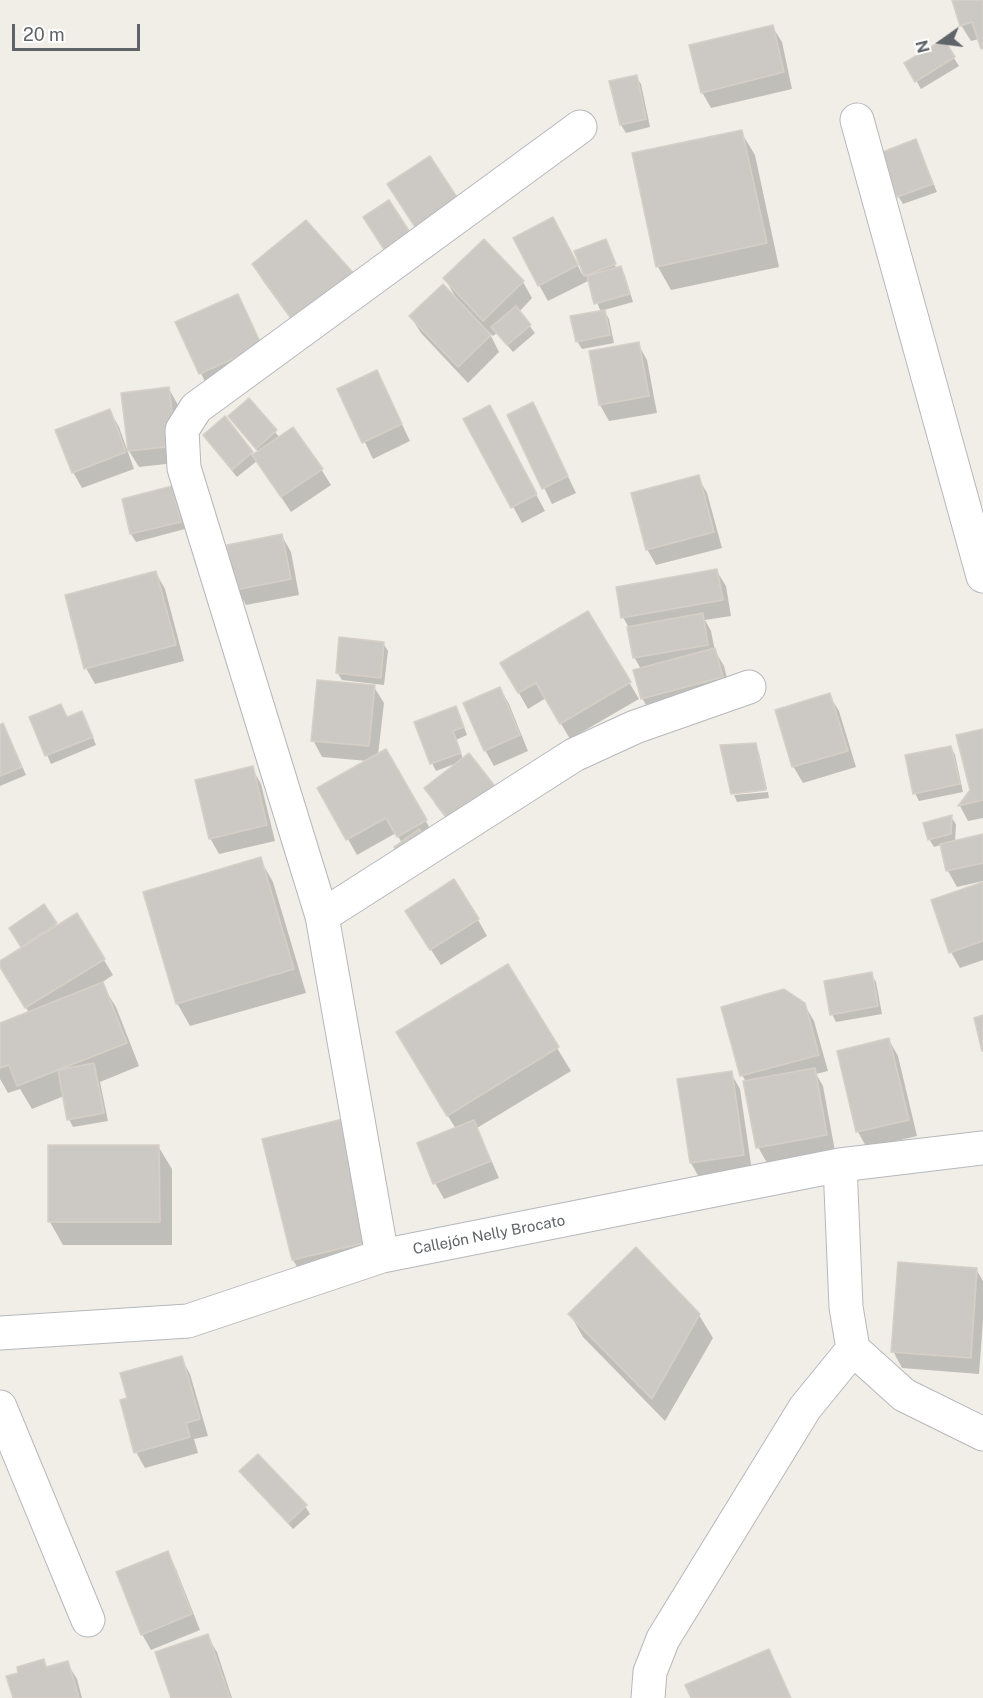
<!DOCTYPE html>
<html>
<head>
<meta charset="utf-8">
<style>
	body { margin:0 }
	#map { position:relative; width:983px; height:1698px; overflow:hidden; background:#f1eee8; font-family:"Public Sans",sans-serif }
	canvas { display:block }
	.north { position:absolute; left:911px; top:12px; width:60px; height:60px; -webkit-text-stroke:4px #fff; paint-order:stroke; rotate:256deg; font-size:16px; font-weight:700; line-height:24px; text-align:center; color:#5f6468 }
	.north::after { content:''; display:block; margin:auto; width:21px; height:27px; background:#5f6468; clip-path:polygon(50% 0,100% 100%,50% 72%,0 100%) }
	.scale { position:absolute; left:12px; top:24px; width:128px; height:27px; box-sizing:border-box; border:3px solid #5f6468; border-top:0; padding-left:8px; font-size:18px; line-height:21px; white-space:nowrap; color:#5f6468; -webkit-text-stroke:4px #fff; paint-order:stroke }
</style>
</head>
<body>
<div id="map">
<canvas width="983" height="1698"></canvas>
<div class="north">N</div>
<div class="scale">20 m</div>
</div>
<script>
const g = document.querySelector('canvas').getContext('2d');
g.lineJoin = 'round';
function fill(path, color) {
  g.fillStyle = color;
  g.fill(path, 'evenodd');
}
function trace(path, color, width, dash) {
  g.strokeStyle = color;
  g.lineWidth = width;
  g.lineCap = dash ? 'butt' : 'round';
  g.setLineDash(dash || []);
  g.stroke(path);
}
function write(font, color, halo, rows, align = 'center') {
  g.font = font + ' "Public Sans",sans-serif';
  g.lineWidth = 4.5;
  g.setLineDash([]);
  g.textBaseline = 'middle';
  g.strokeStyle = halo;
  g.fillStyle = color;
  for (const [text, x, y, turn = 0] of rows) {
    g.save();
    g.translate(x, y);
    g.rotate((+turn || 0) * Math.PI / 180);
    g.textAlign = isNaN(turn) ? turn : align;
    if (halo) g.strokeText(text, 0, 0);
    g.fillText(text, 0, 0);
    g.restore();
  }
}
fill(new Path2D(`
	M958 0H983V49L979 39 971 41 961 25Z
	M772 26 782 42 792 89 711 108 702 92Z
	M943 41 959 66 921 89 906 63Z
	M636 76 641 84 650 127 626 133 621 125 611 82Z
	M741 132 755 155 779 267 671 290 658 267 633 154Z
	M916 140 937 192 903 204 898 196Z
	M562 234 582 274 611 258 617 269 621 268 625 276 633 302 604 310 609 319 614 343 582 349 577 341 601 312 588 281 548 301 539 285Z
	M484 241 523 282 532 298 519 312 535 333 513 352 497 333 493 336 489 332 499 352 468 383 421 333 411 317 456 298 445 279Z
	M254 265 306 340 263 281Z
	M237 296 270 363 209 390 177 323Z
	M638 344 647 360 657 413 609 421 600 405 591 352Z
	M377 372 410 441 373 459 339 389Z
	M169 389 178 405 184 462 139 467 129 451Z
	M249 400 280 438 321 469 331 485 291 512 257 461 237 477 209 443 224 419 254 456 259 453 229 417Z
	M110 411 119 427 134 469 82 488 73 472Z
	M509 416 541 420 576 493 552 504Z
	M465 419 498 423 545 511 522 523Z
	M698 477 707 493 722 548 656 565 647 549Z
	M172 488 176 496 185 529 136 542 131 534 124 500Z
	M282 536 291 552 299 595 246 605 237 589Z
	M716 570 726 586 731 616 705 620 711 631 715 651 724 666 731 694 651 714 642 698 641 669 634 657 629 628 623 617Z
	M156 573 165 589 184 661 95 684 86 668Z
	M588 613 639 699 570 739 546 698 528 709 502 663Z
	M383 643 388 651 384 685 342 680 337 672Z
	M374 687 384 703 378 755 385 751 435 837 402 843 396 833 357 855 319 788 368 761 322 757 313 740Z
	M500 688 509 704 528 751 494 766 485 750Z
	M829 695 839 711 856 767 803 783 793 766Z
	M460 716 467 735 456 740 463 759V840L435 804 426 788 457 763 436 771 432 763Z
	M31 718 86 720 96 745 51 764Z
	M3 725 26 775 0 786V726Z
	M983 730V818L968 821 960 806 971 790Z
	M755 745 759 753 767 789 733 792V794L722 746Z
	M951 747 955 755 963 792 919 801 915 793Z
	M252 768 261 784 275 841 219 854 210 838Z
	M768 792 769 798 737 802 734 795Z
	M951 817 956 824 955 842 983 836V881L957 887 948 871 941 845 934 847 929 839Z
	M260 859 273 882 306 993 190 1026 177 1003Z
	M983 884V960L960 968 951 952Z
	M44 906 57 927 104 960 113 975 101 983 116 1007 139 1066 100 1082 108 1121 73 1127 69 1119 64 1096 32 1109 20 1089 8 1093 0 1079V1025L29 1013 0 962 23 948 15 936Z
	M478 920 487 936 441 965 416 927Z
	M507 966 571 1071 477 1128 499 1178 444 1199 435 1183 419 1144 456 1129 411 1056Z
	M871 974 876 982 882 1014 836 1022 832 1014Z
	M804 1004 814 1021 828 1071 816 1074 823 1086 835 1151 767 1163 758 1147 746 1082 742 1075Z
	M889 1040 898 1056 917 1136 867 1148 858 1132Z
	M731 1073 740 1089 752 1171 700 1179 691 1163Z
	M342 1120 385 1264 307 1283 293 1260Z
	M49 1146H158L172 1169V1245H63L50 1222Z
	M976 1269 983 1281V1320L979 1374 902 1368 893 1351Z
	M570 1314 699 1315 713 1338 665 1421 583 1337Z
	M181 1358 190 1374 208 1436 194 1439 198 1453 145 1468 136 1452 129 1399Z
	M241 1472 305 1506 310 1514 293 1529 246 1479Z
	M167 1553 176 1569 200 1630 151 1650 142 1634Z
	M207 1636 217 1652 232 1698H172Z
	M769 1650 791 1698H693Z
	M43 1661 47 1668 67 1663 77 1679 82 1698H14L20 1674Z`), '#0003');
const building = new Path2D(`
	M952 0H983V48L981 49 972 22 960 26Z
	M773 25 784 72 701 93 689 45Z
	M944 39 955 57 915 82 904 63Z
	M637 75 646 119 620 125 609 81Z
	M742 130 767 243 656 267 632 153Z
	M916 139 933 184 897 197 880 153Z
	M430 156 460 202 417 230 387 184Z
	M389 200 413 237 387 254 363 217Z
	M553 217 578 265 538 286 513 238Z
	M306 220 356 276 296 325 252 264Z
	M484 239 524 281 483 321 443 278Z
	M606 239 616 264 584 276 574 251Z
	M621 266 630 294 594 304 587 276Z
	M443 284 491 335 458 367 409 316Z
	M238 294 262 346 199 374 175 322Z
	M516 306 531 325 507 345 491 327Z
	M605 310 610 335 576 342 570 316Z
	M639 342 649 396 599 405 589 351Z
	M377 370 402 424 362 443 337 389Z
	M169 387 176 446 128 451 121 393Z
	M249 398 277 430 256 449 228 416Z
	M533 402 568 476 542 489 507 415Z
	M490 405 537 494 511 508 463 419Z
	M110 409 126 452 72 473 55 430Z
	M225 416 253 452 232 470 203 435Z
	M293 427 323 469 281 497 252 455Z
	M699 475 714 532 646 550 631 493Z
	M172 486 181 522 130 534 122 499Z
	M282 534 291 579 235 590 227 545Z
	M717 569 723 600 621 618 616 587Z
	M156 571 176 645 84 669 65 595Z
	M588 611 631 682 560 724 536 683 518 693 500 663Z
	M703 613 708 645 633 658 627 627Z
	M339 637 384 642 381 678 336 673Z
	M715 648 723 677 641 699 633 670Z
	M317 680 375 685 369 746 311 741Z
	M500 687 520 735 484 751 463 703Z
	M830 693 848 751 792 767 775 710Z
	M61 704 67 717 82 711 93 737 45 756 29 717Z
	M456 706 464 727 453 731 461 753 430 764 414 722Z
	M3 723 22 767 0 776V725Z
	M983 729V800L958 806 970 790 956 735Z
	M756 743 766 790 731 794 720 745Z
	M951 746 960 784 913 794 905 755Z
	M386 749 427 820 397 837 386 818 346 840 317 788Z
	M469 753 498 790 453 825 424 788Z
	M253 766 267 825 209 839 195 780Z
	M952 815 951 834 928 840 923 823Z
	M419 829 428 842 403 860 394 847Z
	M983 834V863L946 871 940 844Z
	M261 857 294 969 176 1004 143 892Z
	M454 879 479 919 430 950 405 911Z
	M983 882V941L949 953 931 900Z
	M44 904 57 923 21 947 9 928Z
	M77 913 105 959 25 1008 0 967V961Z
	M508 964 559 1047 447 1116 396 1032Z
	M872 972 878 1006 830 1015 824 981Z
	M103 982 127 1043 17 1086 9 1065 0 1068V1023Z
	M784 989 805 1003 819 1055 740 1076 721 1007Z
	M983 1015V1051H982L974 1018Z
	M889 1038 909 1120 856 1132 837 1051Z
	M94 1063 104 1113 67 1120 58 1070Z
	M815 1068 827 1135 756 1148 743 1081Z
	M732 1071 744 1155 690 1163 677 1079Z
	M343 1119 373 1241 292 1260 262 1139Z
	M474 1120 491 1161 433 1184 417 1143Z
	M48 1145H159L160 1222H48Z
	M636 1247 700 1314 652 1399 568 1314Z
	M898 1262 977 1268 971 1358 891 1352Z
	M182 1356 200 1419 186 1423 190 1437 134 1453 120 1400 127 1398 120 1373Z
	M258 1454 307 1505 288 1523 239 1471Z
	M168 1551 192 1614 141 1635 116 1572Z
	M208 1634 230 1698H171L155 1652Z
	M769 1649 791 1698H691L685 1685Z
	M44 1659 46 1667 68 1661 79 1698H13L6 1676 18 1673 17 1667Z`);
fill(building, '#ccc9c5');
trace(building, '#d6cfc6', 1.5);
const minor = new Path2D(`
	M857 120 983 576
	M322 916 574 755 635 727 749 687
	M840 1165 846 1307 853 1349 904 1395 983 1434
	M382 1256 322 916 184 468 182 430 196 408 580 127
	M0 1333 188 1321 382 1256 840 1165 983 1148
	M0 1407 88 1620
	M648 1698 650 1672 663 1639 805 1408 853 1349`);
trace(minor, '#b5b8bc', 35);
trace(minor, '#fff', 33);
write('15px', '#5f6468', '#fff', [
	["Callejón Nelly Brocato",489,1235,-11]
]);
</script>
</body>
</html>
